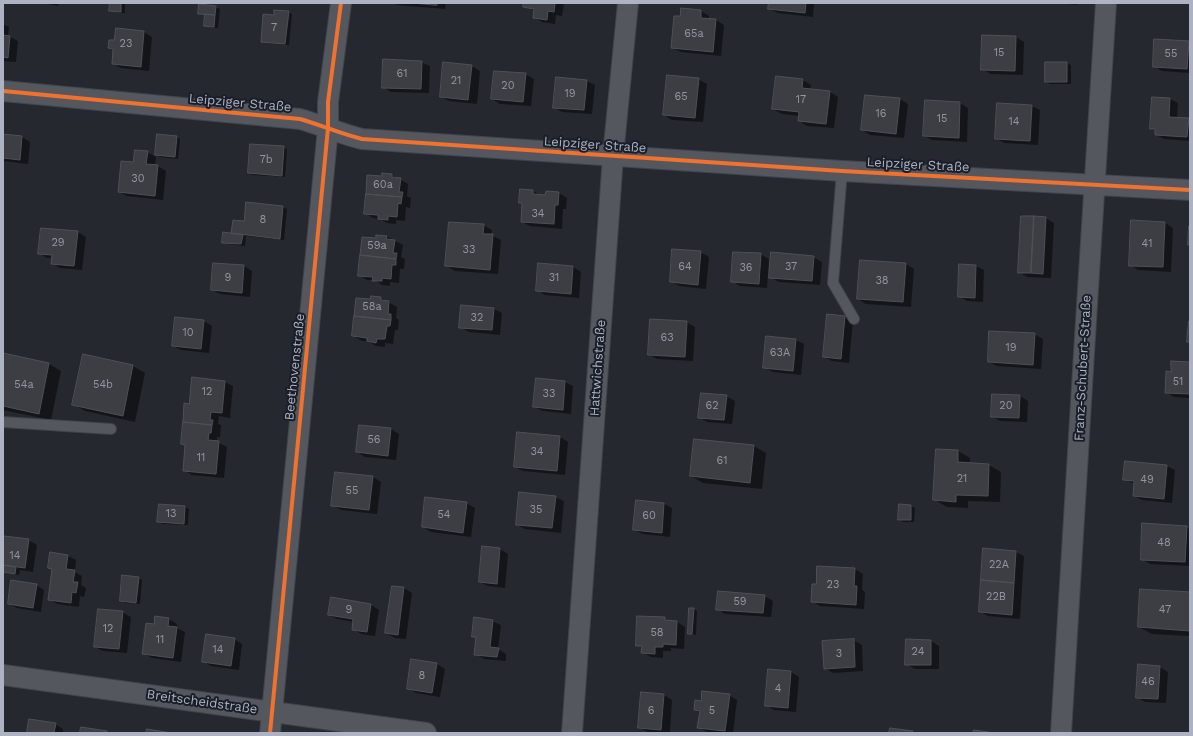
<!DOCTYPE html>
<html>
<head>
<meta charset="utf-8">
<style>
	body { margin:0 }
	#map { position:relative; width:1193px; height:736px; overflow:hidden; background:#25282f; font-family:"Work Sans",sans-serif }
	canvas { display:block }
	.frame { position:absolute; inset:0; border:4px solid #adb3c2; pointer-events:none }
</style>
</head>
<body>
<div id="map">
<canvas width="1193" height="736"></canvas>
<div class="frame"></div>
</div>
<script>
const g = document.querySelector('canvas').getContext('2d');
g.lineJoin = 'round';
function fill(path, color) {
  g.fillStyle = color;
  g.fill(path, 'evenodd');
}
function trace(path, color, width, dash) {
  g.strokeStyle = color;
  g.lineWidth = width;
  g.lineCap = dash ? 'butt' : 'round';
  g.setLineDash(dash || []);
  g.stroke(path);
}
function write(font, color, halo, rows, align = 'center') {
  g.font = font + ' "Work Sans",sans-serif';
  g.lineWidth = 4;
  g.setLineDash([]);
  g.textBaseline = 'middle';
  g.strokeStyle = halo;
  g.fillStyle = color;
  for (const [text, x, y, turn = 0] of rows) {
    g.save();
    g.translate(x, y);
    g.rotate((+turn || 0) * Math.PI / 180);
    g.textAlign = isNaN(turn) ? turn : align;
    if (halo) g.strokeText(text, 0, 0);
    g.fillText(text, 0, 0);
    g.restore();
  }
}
fill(new Path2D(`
	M42 3H59L58 6Z
	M111 3H125V13L114 12 110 10Z
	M393 3H446L445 9 397 5Z
	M525 3H564L562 16 556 15 555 24 542 22 534 17 535 11 524 6Z
	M770 3H814L813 17 778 13 769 9Z
	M1059 3H1077V5Z
	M200 5 216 7 220 9 218 28 209 27 205 25 206 16 199 13Z
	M701 11 709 16V20H716L724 25 721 56 681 52 672 48Z
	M288 12 292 14 289 45 266 43 262 41 275 16Z
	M3 24 9 27 8 36 18 41 16 62 3 61Z
	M116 29 144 32 152 37 149 71 121 68 113 64 114 51 109 48 115 41Z
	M1016 37 1024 42 1023 75 991 74 982 69Z
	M1188 42 1190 43V73L1162 71 1154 66Z
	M421 62 430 66 429 93 391 92 383 87Z
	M1067 63 1071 65V84H1050L1046 82Z
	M472 66 480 71 477 104 449 101 441 97Z
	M525 74 534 79 531 106 500 104 492 99Z
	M698 79 707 84 703 122 672 120 664 115Z
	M803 80 811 85 810 90 830 92 838 97 834 128 807 126 799 121 800 116 782 114 773 109Z
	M587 81 595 85 592 114 562 112 554 107Z
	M900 99 908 104 904 138 870 135 862 130Z
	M1170 99 1178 103 1177 119 1190 120V141L1164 139 1156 135V132L1151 128Z
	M926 101 960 103 968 108 967 142 932 140 924 136Z
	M1032 106 1040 110 1038 145 1005 143 996 139Z
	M3 135 22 137 30 142 28 164 3 161Z
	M177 137 180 139 178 159 160 157 156 155Z
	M283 147 287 149 285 177 252 175 249 173Z
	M147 152 156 157 155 166H158L166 171 163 200 127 196 119 192 134 163Z
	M383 174 392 175 408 184 407 196 411 198 410 208 406 207 405 221 396 220V224L387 223 380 219 373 218 365 213 383 177Z
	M533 191 540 195 546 196 547 192 559 193 567 198 566 209H563L562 229 530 226 522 222 523 204 520 203Z
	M247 203 283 207 287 209 284 240 246 236 245 246 227 244 223 242 232 234 234 221 245 222Z
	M1022 217 1046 218 1054 223 1051 278 1027 277 1019 272Z
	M1132 221 1165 223 1173 228 1171 272 1138 270 1130 265Z
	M483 225 492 230 491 235 501 240 498 274 455 271 447 266Z
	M78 232 86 237 82 270 60 268 52 263 53 258H47L39 253Z
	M386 236 403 245 401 257 405 259 404 269H400L399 283 390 282V286L382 285 374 280H367L359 275 377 239Z
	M700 252 709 257 706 289 679 286 671 281Z
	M760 254 769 259 767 288 740 286 732 281Z
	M813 257 822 262 820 285 779 282 770 277Z
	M539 264 573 267 581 272 579 298 545 295 537 290Z
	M906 264 914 269 911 307 866 304 858 299Z
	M244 266 252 271 250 297 220 294 212 290Z
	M976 266 984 270 983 302 967 301 959 296Z
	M381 298 397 307 396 318 399 320 398 330H395L393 344 385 343V347L376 346 368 341H362L353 336Z
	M494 309 502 313 500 335 469 332 460 327Z
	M845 317 853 322 849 363 832 361 824 357Z
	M176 318 204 321 212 326 209 353 181 350 173 346Z
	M686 322 695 327 693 361 657 359 649 355Z
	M1034 334 1043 339 1041 369 997 366 989 362Z
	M767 337 796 340 804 344 801 375 773 372 764 367Z
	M3 354 49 364 61 371 51 420 3 410Z
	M83 355 133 366 145 373 135 422 85 411 73 404Z
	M1190 363V398L1174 397 1166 392 1172 373Z
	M225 382 233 386 230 418 219 416 218 424 221 425 220 437H217V442L227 447 224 478 192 475 184 470 186 446 182 444Z
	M565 382 573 386 571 414 543 411 534 407Z
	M726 396 735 401 732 424 707 422 699 417Z
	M1020 396 1028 401 1027 422 1000 421 992 416Z
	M360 426 391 429 399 434 396 460 365 457 357 452Z
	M560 437 568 442 565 475 523 471 515 467Z
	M754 446 766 453 762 489 703 483 691 476Z
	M958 451 970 458V463L989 465 1001 472 1000 502 968 501V508L947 507 935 500Z
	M1126 462 1167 466 1175 470 1172 503 1142 500 1134 496 1135 484 1124 479Z
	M373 477 381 482 377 514 341 510 332 505Z
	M555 497 564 501 561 533 525 529 517 525Z
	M466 503 475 508 471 537 431 532 423 527Z
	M664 504 672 508 670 537 643 534 634 530Z
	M911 506 915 508 914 522H903L899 520Z
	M185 507 189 509 188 525 162 524 158 521Z
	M1186 527 1190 529V566L1150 564 1142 559Z
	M5 537 28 540 37 545 33 572 20 570 19 575 3 572V566H5L3 565V555Z
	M483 547 500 549 508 554 505 588 488 586 480 582Z
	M984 549 1016 552 1024 556 1020 619 988 616 980 612Z
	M68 556 76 560 75 572 82 576 81 585 86 588 84 597 80 596 79 607 57 604 49 599 53 570 49 568Z
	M855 569 863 574 862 590 865 592 864 609 820 606 812 601 817 585Z
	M139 578 142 580 140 604 125 603 121 600Z
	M36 585 44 590 41 612 17 608 9 604Z
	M393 587 404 588 412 593 406 639 395 638 386 633Z
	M1190 593V636L1152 634 1139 627Z
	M764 596 773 601 771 617 725 614 717 609Z
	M371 605 379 610 375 636 361 634 353 629 354 622 337 619 329 615Z
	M694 609 697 611 696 635 689 633Z
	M122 612 131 617 127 653 103 651 95 647Z
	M156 617 169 619 177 624V628L185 632 181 662 152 658 143 653 155 625Z
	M664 618 670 622H677L685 627 684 649 671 648V651H663V658L651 657 642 652 643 648 637 645Z
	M492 621 501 625 498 649 506 654V661L484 659 475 654 477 638 473 636Z
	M234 639 242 644 239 670 211 666 203 661Z
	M853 640 862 645 863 671 833 673 825 668Z
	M931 641 939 646V669H915L906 664Z
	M437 664 445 669 440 697 416 693 408 688Z
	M1139 665 1160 667 1168 672 1166 703 1145 702 1137 697Z
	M791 672 799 677 796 712 774 710 766 705Z
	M642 693 664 695 672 700 670 733 648 732 640 728Z
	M729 695 737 700 733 733 707 732 698 727 700 713 695 710 702 702Z
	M55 724 63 729V733H28Z`), '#0007');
const building = new Path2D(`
	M110 3H121V12L109 11Z
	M413 3H437V5Z
	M524 3H555L554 12 548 11 547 20 533 18 534 9 523 7Z
	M769 3H806L805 13 768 9Z
	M199 4 216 6 215 15 198 14Z
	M681 8 701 10V18L716 19 713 52 671 48 674 16H680Z
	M274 10 289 11 285 44 261 42 263 14 274 15Z
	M205 14 215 15 214 27 204 26Z
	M116 28 144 31 141 67 112 64 113 49 108 48 109 40H114Z
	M3 35 10 36 8 58 3 57Z
	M982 35 1016 36 1015 71 981 70Z
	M1154 39 1189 41 1187 69 1153 67Z
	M383 59 422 61 421 89 382 88Z
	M443 62 472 65 468 100 440 97Z
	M1045 62H1067V82H1045Z
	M494 71 526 73 523 102 491 99Z
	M667 75 699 78 695 118 663 115Z
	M776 76 803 79 802 88 830 91 826 124 798 121 799 112 772 109Z
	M556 77 587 80 584 110 553 108Z
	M865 95 900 98 896 134 861 130Z
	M1152 97 1170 98 1169 117 1189 118 1187 137 1155 135V129H1150Z
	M925 100 960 102 959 138 923 136Z
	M997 103 1032 105 1030 141 995 139Z
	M3 134 22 136 20 160 3 158Z
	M157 134 177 136 175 157 155 155Z
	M250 144 284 146 282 176 248 173Z
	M135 150 148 151 146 164 158 165 155 196 118 192 121 161 133 162Z
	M382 173 392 174V177L401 178 399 192H403L402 197 366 194 367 175 382 176Z
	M520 189 533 190V194L545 195 546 191 559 192 558 205H555L554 224 521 222 522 203H519Z
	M366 194 402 197 401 204 398 203 397 217 388 216V220L378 219V215L364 214Z
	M246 202 283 206 280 239 231 233 233 220 244 221Z
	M1021 216H1034L1031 273H1018Z
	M1034 216 1046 217 1043 274 1031 273Z
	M1131 220 1165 222 1163 267 1129 266Z
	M449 222 484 224 483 234H493L490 270 445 266Z
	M1189 226H1190V245H1188Z
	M41 228 78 231 74 266 51 264 52 255 38 254Z
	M223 232 243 235 241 244 222 243Z
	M376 235 387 236 386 239 395 240 393 253H397L396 259 360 255 362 237 376 238Z
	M672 249 701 251 698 285 670 282Z
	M733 252 761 253 759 284 731 282Z
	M771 252 814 256 812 281 769 278Z
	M360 255 396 259V265H392L391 279 382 278V281H372L373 277 358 276Z
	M860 260 906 263 903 302 857 299Z
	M213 263 244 265 242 293 211 290Z
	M538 263 573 266 571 294 536 291Z
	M959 264 976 265 975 298 958 297Z
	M371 296 381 297V300L389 301 388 314H391V320L354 316 356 298 370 299Z
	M461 305 494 308 492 330 459 328Z
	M827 314 845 316 841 359 823 357Z
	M354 316 391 320 390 326H387L385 339H377L376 343 367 341V338L352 336Z
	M175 317 204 320 201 349 172 346Z
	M650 319 687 321 685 357 648 355Z
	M1189 321H1190V342H1187Z
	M989 331 1035 333 1033 365 988 362Z
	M766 336 796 339 793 371 763 368Z
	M3 353 49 363 39 414 3 406Z
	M83 354 133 365 123 416 72 405Z
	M1171 361 1190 362V394L1165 393 1166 371 1171 372Z
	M192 377 225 381 222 413 211 412 210 420H213L212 425 183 422 184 403 189 404Z
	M536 378 565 381 563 410 533 407Z
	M701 393 727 395 724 420 698 418Z
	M992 394 1020 395 1019 418 991 417Z
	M183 422 212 425 211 433H209L208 440 219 441 216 474 183 471 185 445 181 444Z
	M359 425 391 428 388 456 356 452Z
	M517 432 560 436 557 471 514 467Z
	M694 439 754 445 750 483 690 476Z
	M936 449 958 450V462L989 464 988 496 956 495V502L933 500Z
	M1125 461 1167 465 1164 499 1133 496 1134 481 1123 480Z
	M335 472 373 476 369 510 331 506Z
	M519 492 556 496 552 528 516 525Z
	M425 497 467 502 463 533 422 527Z
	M636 500 664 503 662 533 633 530Z
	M159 504 185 506 184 524 157 522Z
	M899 504 911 505V520H898Z
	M1142 523 1187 526 1185 562 1141 560Z
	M4 536 29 539 25 568 3 565Z
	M482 546 500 548 497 584 479 582Z
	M983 548 1016 551 1014 583 981 580Z
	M50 552 68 555 66 569 75 570 73 582H78L76 593 72 592 71 603 48 600 52 569 48 568Z
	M3 565 16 567 15 574 3 572Z
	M817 566 855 568 854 586H857L856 605 811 602 812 584H816Z
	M122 575 139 577 136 603 120 601Z
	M11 580 37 584 33 608 8 604Z
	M981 580 1014 583 1012 615 979 612Z
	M392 586 404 587 398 635 385 633Z
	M1140 589 1190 592V631L1138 627Z
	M718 591 765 595 763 613 716 610Z
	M331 597 371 604 367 632 352 630 353 619 328 615Z
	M689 608H694L692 634H688Z
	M98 609 123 611 119 649 94 647Z
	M155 616 169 618 168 626 177 627 173 658 142 654 146 623 154 624Z
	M637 616 665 617V620L677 621 676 645 663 644V647H655V654L641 653 642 646H636Z
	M474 617 493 620 490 647 499 648 497 657 474 655 476 637H472Z
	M206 634 235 638 231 666 202 662Z
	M854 639 855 667 824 669 822 641Z
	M906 639 931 640V665H905Z
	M411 659 437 663 432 693 407 689Z
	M1138 664 1160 666 1158 699 1136 698Z
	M768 669 791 671 788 708 765 706Z
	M702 691 730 694 725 731 697 728 700 711 694 710 695 700 701 701Z
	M641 692 664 694 661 730 638 728Z
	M29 719 56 723 54 733H27Z
	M81 727 107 731V733H80Z
	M890 728 913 731 912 733H889Z
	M147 729 172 733H146Z
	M974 730 995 733H973Z`);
fill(building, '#3c3e44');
trace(building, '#4c5058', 1);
const service = new Path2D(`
	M842 171 833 283 854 319
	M3 422 111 429`);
const minor = new Path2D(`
	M3 91 300 119C321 125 341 134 362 139L842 171 1190 190
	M3 675 426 733
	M270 733 328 128V102L341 3
	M572 733 613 156 628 3
	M1061 733C1077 490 1089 246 1106 3`);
trace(service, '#404348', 12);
trace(minor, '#404348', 22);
trace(service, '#54575e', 10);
trace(minor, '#54575e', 20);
trace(new Path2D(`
	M3 91 300 119C321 125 341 134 362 139L842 171 1190 190
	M270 733 328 128V102L341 3`), '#ef722f', 4);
write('11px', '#9196a2', null, [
	["7",274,28],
	["65a",694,34],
	["23",126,44],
	["15",999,53],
	["55",1171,54],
	["61",402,74],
	["21",456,81],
	["20",508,86],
	["19",570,94],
	["65",681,97],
	["17",801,100],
	["16",881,114],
	["15",942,119],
	["14",1014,122],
	["7b",266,160],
	["30",138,179],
	["60a",383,185],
	["34",538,214],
	["8",263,220],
	["29",58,243],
	["41",1147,244],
	["59a",377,246],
	["33",469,250],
	["64",685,267],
	["37",791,267],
	["36",746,268],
	["9",228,278],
	["31",554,278],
	["38",882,281],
	["58a",372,307],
	["32",477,318],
	["10",188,333],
	["63",667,338],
	["19",1011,348],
	["63A",780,353],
	["51",1178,382],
	["54a",24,385],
	["54b",103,385],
	["12",207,392],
	["33",549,394],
	["62",712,406],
	["20",1006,406],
	["56",374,440],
	["34",537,452],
	["11",201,458],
	["61",722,461],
	["21",962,479],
	["49",1147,480],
	["55",352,491],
	["35",536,510],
	["13",171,514],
	["54",444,515],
	["60",649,516],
	["48",1164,543],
	["14",15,556],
	["22A",999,565],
	["23",833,585],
	["22B",996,597],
	["59",740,602],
	["9",349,610],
	["47",1165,610],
	["12",108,629],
	["58",657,633],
	["11",160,640],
	["14",218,650],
	["24",918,652],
	["3",839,654],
	["8",422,676],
	["46",1148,682],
	["4",778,689],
	["6",651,711],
	["5",712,711]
]);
write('13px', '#adb3c2', '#191e29', [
	["Leipziger Straße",240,103,5],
	["Leipziger Straße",595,145,4],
	["Leipziger Straße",918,165,3],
	["Beethovenstraße",295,367,-84],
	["Hattwichstraße",598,368,-86],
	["Franz-Schubert-Straße",1083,368,-87],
	["Breitscheidstraße",202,702,8]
]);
</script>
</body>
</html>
